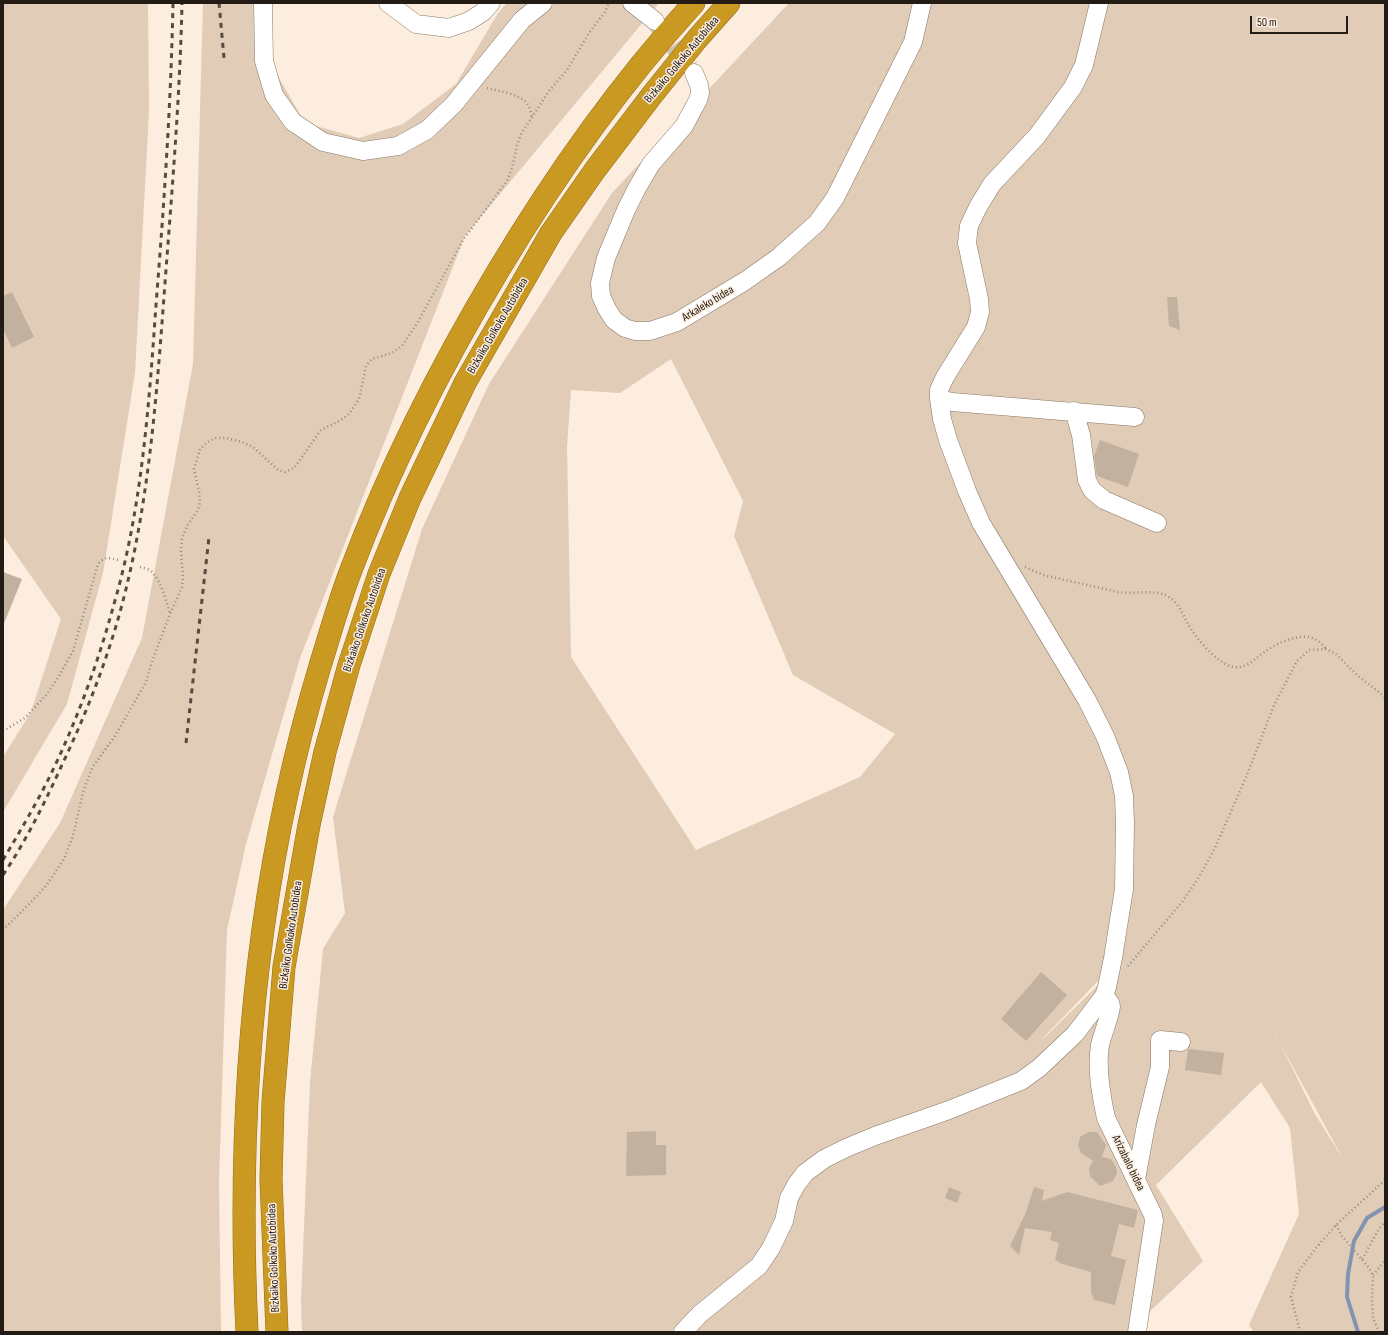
<!DOCTYPE html>
<html>
<head>
<meta charset="utf-8">
<style>
	body { margin:0 }
	#map { position:relative; width:1388px; height:1335px; overflow:hidden; background:#fcedde; font-family:"Sofia Sans Condensed",sans-serif }
	canvas { display:block }
	.frame { position:absolute; inset:0; border:4px solid #221c15; pointer-events:none }
	.scale { position:absolute; left:1250px; top:16px; width:98px; height:18px; box-sizing:border-box; border:2px solid #221c15; border-top:0; padding-left:5px; font-size:12px; line-height:14px; white-space:nowrap; color:#221c15; -webkit-text-stroke:3px #fcedde; paint-order:stroke }
</style>
</head>
<body>
<div id="map">
<canvas width="1388" height="1335"></canvas>
<div class="frame"></div>
<div class="scale">50 m</div>
</div>
<script>
const g = document.querySelector('canvas').getContext('2d');
g.lineJoin = 'round';
function fill(path, color) {
  g.fillStyle = color;
  g.fill(path, 'evenodd');
}
function trace(path, color, width, dash) {
  g.strokeStyle = color;
  g.lineWidth = width;
  g.lineCap = dash ? 'butt' : 'round';
  g.setLineDash(dash || []);
  g.stroke(path);
}
function write(font, color, halo, rows, align = 'center') {
  g.font = font + ' "Sofia Sans Condensed",sans-serif';
  g.lineWidth = 3;
  g.setLineDash([]);
  g.textBaseline = 'middle';
  g.strokeStyle = halo;
  g.fillStyle = color;
  for (const [text, x, y, turn = 0] of rows) {
    g.save();
    g.translate(x, y);
    g.rotate((+turn || 0) * Math.PI / 180);
    g.textAlign = isNaN(turn) ? turn : align;
    if (halo) g.strokeText(text, 0, 0);
    g.fillText(text, 0, 0);
    g.restore();
  }
}
fill(new Path2D(`
	M3 3H148L149 111 135 373 103 573 67 704 3 812V757L31 712 61 619 3 536Z
	M203 3H272L271 64 305 123 359 138 403 124 456 84 498 13 507 3H659L465 236 300 658 246 844 227 930 219 1183 221 1332H3V910L60 823 142 638 193 364Z
	M789 3H1385V1332H1254L1249 1325 1299 1214 1290 1128 1261 1082 1156 1185 1203 1261 1142 1319 1140 1332H302L301 1300 310 1082 323 949 345 913 333 817 422 529 489 384 612 193ZM671 359 743 501 734 536 793 675 895 734 860 777 696 850 571 657 567 447 571 390 620 393ZM1101 978V982L1043 1039V1038ZM1274 1031V1032L1343 1159 1315 1114Z`), '#e0ccb7');
trace(new Path2D(`
	M1358 1332 1347 1297 1348 1274 1354 1241 1367 1218 1385 1207`), '#8294b1', 4);
fill(new Path2D(`
	M12 292 34 337 12 348 3 329V296Z
	M1167 297H1177L1180 330 1169 326Z
	M1100 440 1139 454 1128 487 1097 476 1094 456Z
	M3 572 22 579 3 626Z
	M1041 972 1067 995 1026 1041 1001 1019Z
	M1189 1049 1224 1053 1221 1075 1185 1070 1188 1050Z
	M656 1131V1145H666V1175L626 1176 627 1132Z
	M1089 1132H1097L1106 1145 1102 1157 1111 1159 1116 1167 1117 1173 1113 1181 1100 1186 1090 1176 1089 1168 1093 1161 1081 1153 1078 1146 1080 1137Z
	M949 1187 961 1192 957 1203 945 1198Z
	M1034 1187 1044 1190 1042 1201 1067 1192 1138 1210 1134 1228 1119 1224 1111 1256 1126 1260 1115 1305 1094 1300 1091 1292V1272L1059 1263 1060 1262 1055 1260 1059 1243 1050 1240 1052 1232 1025 1228 1019 1255 1010 1246 1026 1212Z`), '#c2b19e');
trace(new Path2D(`
	M657 24 690 68`), '#d0c3b6', 18, [18, 9]);
const minor = new Path2D(`
	M263 3 264 61 274 95 293 122 323 142 363 151 398 146 427 130 454 104 522 20 543 3
	M388 3 416 24 449 28 469 21 483 12 491 3
	M632 3 655 21
	M694 73 699 85 700 93 698 100 684 126 651 164 637 188 626 210 606 258 600 283 601 296 607 309 614 320 625 328 635 331H650L677 322 745 281 779 257 817 223 835 198 913 42 922 3
	M939 399 952 402 1135 417
	M1074 411 1081 435 1087 480 1092 490 1104 500 1157 523
	M1104 996C1107 999 1111 1002 1111 1006 1111 1014 1102 1035 1100 1045 1096 1068 1101 1095 1106 1118L1153 1215 1154 1221 1137 1332
	M1136 1179 1146 1125 1160 1067V1040L1181 1042
	M683 1332 700 1314 759 1266 771 1248 784 1221 789 1198 796 1185 805 1173 824 1159 846 1148 875 1136 949 1110 1021 1081 1039 1068 1075 1034 1104 996 1107 987 1113 958 1124 889 1125 823 1124 796 1119 772 1105 736 1087 700 981 523 967 491 948 440 942 419 939 399V390L945 377 976 327 980 312 979 299 967 243 969 226 978 207 992 184 1037 136 1073 87 1084 65 1099 3`);
const highway = new Path2D(`
	M247 1332C236 1108 255 882 320 666 330 634 339 601 351 570 390 466 441 366 498 271 555 176 619 85 694 3
	M277 1332 271 1179 273 1102 284 967 309 825 325 752 349 665 379 574 410 498 465 383 551 233 595 170 652 95 697 39 729 3`);
trace(minor, '#887866', 19);
trace(highway, '#8f6d1d', 23);
trace(new Path2D(`
	M487 88C498 91 522 94 528 105 530 108 531 113 532 117
	M140 567C144 568 149 569 152 572 162 583 166 600 170 614
	M1025 567 1043 575 1118 592C1135 595 1154 588 1169 597 1179 603 1183 615 1188 624 1196 638 1217 664 1234 667 1248 669 1256 657 1266 651 1277 643 1301 632 1315 639 1319 641 1323 645 1326 649
	M3 731 25 718 47 694 59 676 73 651 98 564C105 556 109 558 118 560
	M3 930 36 897 48 883 64 859 73 836 83 792 92 768 115 736 146 682 153 659 170 614 182 587 183 577 181 551 182 538 187 526 198 510 200 502 199 491 194 469 200 449 209 441 216 438H226L242 442 253 447 278 470 285 472 294 468 321 430 341 420 349 414 359 399 366 366 372 359 392 353 402 346 418 322 463 240 507 181 512 168 517 146 521 134 549 91 567 70 589 33 605 12 609 3
	M1128 966 1182 902 1199 877 1215 848 1247 775 1274 705 1297 661 1309 650 1326 649 1336 654 1357 675 1385 697
	M1336 1225 1342 1236 1369 1268 1373 1275 1372 1297 1373 1318 1379 1332
	M1362 1259C1370 1247 1375 1232 1385 1222
	M1373 1275 1385 1261
	M1300 1332 1291 1297 1298 1272 1316 1248 1336 1225 1385 1180`), '#968b80', 2.5, [1, 3]);
trace(minor, '#fff', 18);
trace(highway, '#ca9922', 22);
trace(new Path2D(`
	M219 3 224 58
	M186 743 209 537
	M3 860C19 833 35 806 49 778 76 723 98 663 114 604 142 508 149 404 156 305 164 204 171 104 173 3
	M3 875C26 841 44 804 61 767 87 712 109 656 124 597 150 495 157 389 165 283 172 190 180 96 182 3`), '#544c43', 3, [5, 5]);
write('12px', '#221c15', '#fcedde', [
	["Bizkaiko Golkoko Autobidea",682,60,-50],
	["Arkaleko bidea",708,304,-31],
	["Bizkaiko Golkoko Autobidea",498,326,-60],
	["Bizkaiko Golkoko Autobidea",365,620,-71],
	["Bizkaiko Golkoko Autobidea",291,935,-82],
	["Arizabalo bidea",1128,1163,64],
	["Bizkaiko Golkoko Autobidea",274,1258,-92]
]);
</script>
</body>
</html>
